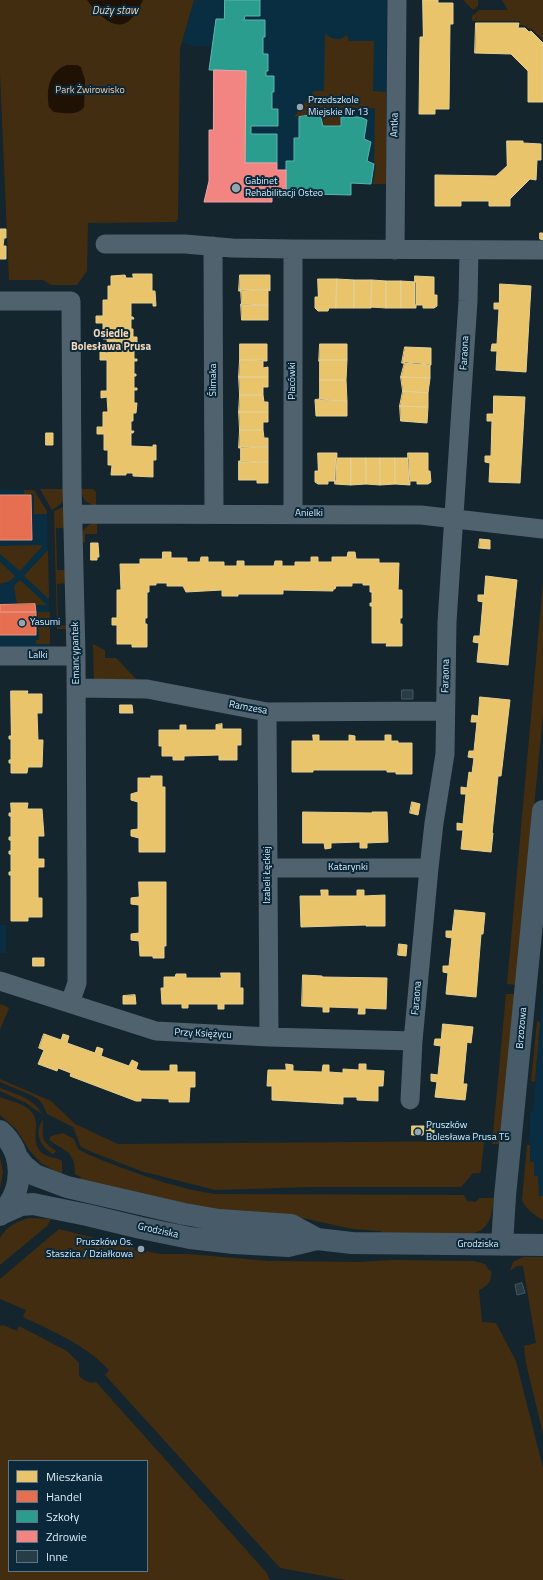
<!DOCTYPE html>
<html>
<head>
<meta charset="utf-8">
<style>
	body { margin:0 }
	#map { position:relative; width:543px; height:1580px; overflow:hidden; background:#14252e; font-family:"Titillium Web",sans-serif }
	canvas { display:block }
	.legend { position:absolute; left:8px; top:1460px; width:140px; height:112px; box-sizing:border-box; background:#0a2839; border:1px solid #5d7685; margin:0; padding:5px 7px; list-style:none; font-size:12px; color:#daeaf6 }
	.legend li { display:flex; align-items:center; gap:8px; height:20px }
	.legend b { width:20px; border:1px solid #5d7685 }
</style>
</head>
<body>
<div id="map">
<canvas width="543" height="1580"></canvas>
<ul class="legend">
<li><b style="height:11px;background:#e9c46a"></b>Mieszkania</li>
<li><b style="height:11px;background:#e76f51"></b>Handel</li>
<li><b style="height:11px;background:#2a9d8f"></b>Szkoły</li>
<li><b style="height:11px;background:#f28482"></b>Zdrowie</li>
<li><b style="height:11px;background:#263c47"></b>Inne</li>
</ul>
</div>
<script>
const g = document.querySelector('canvas').getContext('2d');
g.lineJoin = 'round';
function fill(path, color) {
  g.fillStyle = color;
  g.fill(path, 'evenodd');
}
function trace(path, color, width, dash) {
  g.strokeStyle = color;
  g.lineWidth = width;
  g.lineCap = dash ? 'butt' : 'round';
  g.setLineDash(dash || []);
  g.stroke(path);
}
function write(font, color, halo, rows, align = 'center') {
  g.font = font + ' "Titillium Web",sans-serif';
  g.lineWidth = 4;
  g.setLineDash([]);
  g.textBaseline = 'middle';
  g.strokeStyle = halo;
  g.fillStyle = color;
  for (const [text, x, y, turn = 0] of rows) {
    g.save();
    g.translate(x, y);
    g.rotate((+turn || 0) * Math.PI / 180);
    g.textAlign = isNaN(turn) ? turn : align;
    if (halo) g.strokeText(text, 0, 0);
    g.fillText(text, 0, 0);
    g.restore();
  }
}
fill(new Path2D(`
	M194 0H387L386 184 351 183V195L312 194 311 191H286V197H272V202H204L208 185 209 130 213 129 214 70 212 46H193L182 42Z
	M0 489 34 490 47 511 50 649H0Z
	M0 925H6V953H0Z
	M543 987V1196H529L530 1112 533 1111Z`), '#092d41');
fill(new Path2D(`
	M0 0H194L180 49 178 219 175 222 88 223 87 271 77 285H51L43 280H9L0 73Z
	M463 0H478V6L473 10Z
	M502 0H543V40L531 28 529 29 526 26 520 25V21H472V16L479 10H508Z
	M325 34C333 39 338 42 347 35L349 41H374L373 91 386 92V184H373L376 165 374 164 375 108H341L340 126 324 125 320 113 294 117 314 91H324Z
	M40 489H66C64 502 63 503 52 510Z
	M79 489H93L96 492V507L85 501Z
	M24 490H34L47 511V514H34V494H24Z
	M66 506 67 528H56L57 570H68V583L57 584 58 625 69 626 70 629H57L54 511Z
	M97 522V534H85V542H81C81 531 86 524 97 522Z
	M43 545 20 571 0 554V546Z
	M48 550 49 599 24 576Z
	M0 562 15 576 10 581 0 584Z
	M20 580 47 605H17L14 586Z
	M543 582V714L517 985 507 984Z
	M38 612H50V644H36V640H39Z
	M93 644 105 650V658H116L138 681 94 683Z
	M506 994H516L499 1144H492Z
	M1 1004 9 1008 0 1030V1005Z
	M537 1021 540 1022 535 1082 531 1081Z
	M0 1079 51 1101 75 1124 118 1144 477 1141 484 1142 481 1171 479 1173H473L461 1187H310L215 1190 141 1171 92 1152 81 1147 73 1127 47 1114 43 1105 38 1099 31 1095 0 1082Z
	M0 1088C16 1094 33 1098 42 1114L26 1103 0 1091Z
	M0 1097C10 1101 27 1104 33 1114 41 1125 29 1141 42 1153 48 1158 56 1157 62 1161V1175L41 1163 30 1151 16 1129 0 1115Z
	M43 1120C43 1138 40 1140 56 1151L54 1154C41 1149 33 1132 43 1120Z
	M63 1133 74 1139 78 1149C90 1156 104 1161 117 1166 149 1178 181 1189 214 1194L464 1195 467 1201 475 1202 480 1198H494C492 1215 490 1230 471 1234L382 1233 381 1231 352 1229 298 1217 214 1210 80 1180 81 1177 75 1174 74 1162 69 1153 49 1140 51 1136Z
	M527 1145H530V1162H534V1176H538L539 1196H543V1220C535 1216 525 1208 522 1200Z
	M0 1157 3 1172 0 1189Z
	M30 1218 51 1219 47 1226 0 1265V1238C6 1227 18 1220 30 1218Z
	M59 1229 135 1248 134 1250 146 1253V1251L160 1254H189L269 1261 360 1262 393 1260 474 1261 485 1264 489 1270H491C492 1281 489 1285 479 1290L482 1322 496 1323 516 1361 543 1468V1580H346L280 1568 105 1375 109 1370C86 1345 54 1332 23 1317L26 1310 0 1299V1279Z
	M523 1257H543V1434L526 1363 524 1346 536 1343 523 1266H517L510 1271 513 1262Z
	M3 1325 17 1331 19 1326 67 1351 79 1363V1376C84 1380 88 1384 96 1382L266 1572 270 1580H0V1326ZM9 1461H147V1571H9Z`), '#432d10');
fill(new Path2D(`
	M87 0H143C140 6 136 14 131 19 116 35 96 12 87 0Z
	M67 65H77L81 67 85 80 84 107C78 116 64 113 54 112L49 107C46 90 49 71 67 65Z`), '#1f1104');
const homes = new Path2D(`
	M423 0H438V3H453V24H450L449 109H435V114H419L420 37H423Z
	M476 23H519L518 28H525L529 32 531 31 543 43V102H528V71L511 54 475 53Z
	M507 141H523V143L541 144V160H537L536 180 530 179 510 199V206H489V201H461V206H435V175L496 176 507 166Z
	M0 229H6V238H4L3 246H6V259H0Z
	M540 233H543V240L540 239Z
	M133 274H152V291H155L156 306H153V303H131V317H133L134 319H131V329H133V337H137V347H134V359H137V361H134V374H136V376H134V388H137V390H134V403H137L136 413H133V421H131V431H134L133 433H131V446L153 447V445H156V460H153V477L133 476V473H126V475H111L112 465H108V450H104V434H97V427H103V412H108L107 397 101 398V391H107V360H100V352L108 353 107 339H103V323H96V316H103V300H108V286H111V276L125 275 126 278H133Z
	M240 275H270V291L268 290 239 291Z
	M415 276 434 277V295H437V306L434 308H423V305H415Z
	M318 279H337L336 308H329L328 311H318L315 308V297H318Z
	M337 279 354 280V308H336Z
	M354 280H372L371 308H354Z
	M372 280 386 281V308L371 307Z
	M386 281H401V308H386Z
	M401 281 416 282V308H401Z
	M500 284 531 286 526 372 496 370 497 351H491L492 344H497L499 309H494V303H499Z
	M241 290H268V305H242Z
	M241 304 268 305V320H242Z
	M240 344H267V361L240 360Z
	M320 344H347V360H320L319 361Z
	M405 347 431 348V365L402 363Z
	M240 360H263V368L268 367V377H239Z
	M320 360H347L346 380H320Z
	M405 362 430 364V378L401 377Z
	M239 377H268V387H263V395H240Z
	M401 377 430 378 428 393 403 391Z
	M320 380H346L347 401 320 400Z
	M403 391 428 393V407L400 406Z
	M240 395H263L264 402H268V412H239Z
	M494 396 525 397 520 483 489 482 490 463 485 462V456H491L492 421H487V414H493Z
	M320 399 347 401V416H316L315 400Z
	M400 406 428 407 427 423 401 421Z
	M239 412H268V422H263V430H240Z
	M240 430H263L264 438H268V447L239 448Z
	M46 433H53V445H46Z
	M241 447H268V462H241Z
	M318 453H337L336 481H328V484H318L315 482V471H318Z
	M408 453H428V471H430L431 482 428 484H417V481H409Z
	M336 458H351V485L335 484Z
	M351 458H366V484L351 485Z
	M366 458H380V485L366 484Z
	M380 458H395V484L380 485Z
	M395 458H409L410 485 395 484Z
	M239 461 268 462V483H257V480H239Z
	M480 539 490 540V549L479 548Z
	M91 543H98L99 557H97V560H91Z
	M163 552H171V558H187V562H200L201 557H208V562H224V566H237V561H244V566H274L275 561H282V566H295V562H311V557H318V562H332V557H347L348 552H355L356 559H379V563H399L398 590H402V618H400V624H402V646H386L387 643H372V606H370V603H372V592H370V585H363V583H352V586H336L335 589H333V591L283 590V594H238V596H222V590L186 592 183 586H167V583H156V585H149V592H147V618H145V624H147V647H132V644H117V625H112V618H117V590H121L120 564H140V559H162Z
	M486 576 517 580 508 665 477 662 479 643 473 642 474 636H480L483 602 478 601V595H484Z
	M11 691H28L27 694H42V713H37L38 740H43L42 767H28L27 773H11V763H9V760H11V739H9V736H11Z
	M480 697 510 700 501 776H498L492 833H493L491 852 461 849 463 830H457V823L463 824 466 794H461V787L467 788 469 772 472 773 474 758 468 757 469 751H474L477 722H471L472 715 478 716Z
	M120 705H132L133 713H120Z
	M222 724V729H241V745H237V760H219V755L184 756V760H173V756H162V746H159V730H180V725H186V730H216V725Z
	M313 735H319V741H349V735L355 736V741H385V735H391V741H398V743H412V774H396V772H387V770H313V772H292V741H313Z
	M151 776H162V787H165V852H139V838L131 836V830L138 829V802L131 800V794L138 792V778H151Z
	M412 802 420 804 418 815 410 813Z
	M11 803H28L27 809H42L44 836H38V859H44V867H38V898H42V917H28V921H11V875H9V872H11V854H9V851H11V840H9V837H11V816H9V813H11Z
	M303 812 372 813V812H387L388 842 367 843V848H360V842L331 843V848L325 849 324 843H303Z
	M139 882H166V946H164V958H153V956H140L139 941 131 940V934L139 933V905L131 904V898L139 897Z
	M321 890H328V896H357V890H364V896L385 895V926H366V925L301 927 300 896H321Z
	M455 910 485 913 483 934H481L476 997 446 994 448 973 443 972V966H449L452 938 446 937V931H452Z
	M399 944 407 945 406 956 398 955Z
	M33 958H44V966H33Z
	M221 973H240V988H243V1004H224V1009H218V1004H188V1008H182V1004H162L161 988H164V977H175L176 974H186V978H221Z
	M303 975 322 976V977L387 978 386 1009 365 1008V1014H358L359 1008 329 1007V1012H323V1007L302 1006Z
	M135 995 136 1004H123V996Z
	M443 1024 473 1027 471 1043 467 1042 463 1084H467L465 1100 435 1097 437 1082 431 1081V1074L438 1075 441 1046 434 1045 435 1039H441Z
	M44 1034 61 1040 63 1034 69 1036 67 1043 95 1053 97 1047 103 1049 101 1056 129 1066 132 1060 138 1063 136 1069 141 1071H170V1065H177V1072H195V1087H190L189 1102H169V1099L141 1098V1101H136L70 1076 71 1073 58 1068 57 1071 38 1064 44 1050 39 1048Z
	M286 1064 293 1065V1071L322 1072 323 1065H329V1072L343 1073V1069L359 1070V1064H366V1070L384 1071 383 1086H378V1101L357 1100V1097H343V1104L272 1100V1086H267L268 1070H286Z
	M412 1126H424L423 1135H412Z
	M427 1128H434V1139H426Z`);
fill(homes, '#e9c46a');
trace(homes, '#e4cf94', 1);
const shops = new Path2D(`
	M0 495H31L32 540H0Z
	M35 604 36 612H0V605Z
	M0 612H36V635H0Z`);
fill(shops, '#e76f51');
trace(shops, '#e39482', 1);
const schools = new Path2D(`
	M225 0H260V16H245L244 20H265V37H263V54H268V71H266V76H274V92H272V109H278V126H251V134H277V163H245L246 71 209 70 216 19H224Z
	M320 114 323 126H341V117H360L367 120 364 139 371 142 367 161 374 164 371 184 351 183V195L311 194V191H286V161H294V138H299V117Z`);
fill(schools, '#2a9d8f');
trace(schools, '#5fb4ae', 1);
const health = new Path2D(`
	M214 70 246 71 245 163H277V170H286V197H272V202H204L209 181V130H213Z`);
fill(health, '#f28482');
trace(health, '#eba3a5', 1);
const building = new Path2D(`
	M402 690H413V699H402Z
	M522 1283 525 1293 517 1295 515 1285Z`);
fill(building, '#263c47');
trace(building, '#49565e', 1);
trace(new Path2D(`
	M105 244H185L232 248 293 249 543 250
	M213 246 214 514
	M395 250 397 0
	M0 301H71L72 486 76 656 77 896V983L70 1003
	M73 514 421 515 543 529
	M293 514V249
	M0 656H76
	M77 688 147 689 267 712 445 711
	M267 712 269 1037
	M268 868H429
	M0 981 156 1031 269 1037 413 1041
	M410 1100 413 1041 429 868 434 823 445 754 447 622 468 301 469 250`), '#50626e', 19);
trace(new Path2D(`
	M0 1131C26 1154 24 1192 0 1215
	M17 1157 24 1166 35 1175 67 1187 184 1214 219 1220 291 1225 317 1239 352 1243 543 1245
	M1 1214 21 1205 33 1204 87 1215 141 1228 190 1238 234 1243 288 1246 317 1239
	M502 1245 505 1196 543 811`), '#475c68', 22);
for (const [x, y, r, color] of [
	[300,107,4,"#95a5b0"],
	[236,188,5,"#95a5b0"],
	[22,623,4,"#95a5b0"],
	[418,1132,4,"#95a5b0"],
	[141,1249,4,"#95a5b0"]
]) {
  const dot = new Path2D();
  dot.arc(x, y, r, 0, 2 * Math.PI);
  g.fillStyle = color;
  g.fill(dot);
  trace(dot, '#0a2839', 1.5);
}
write('10px', '#fccd9c', '#0a2839', [
	["Park Żwirowisko",90,91]
]);
write('10px', '#daeaf6', '#0a2839', [
	["Przedszkole",308,101],
	["Miejskie Nr 13",308,113],
	["Gabinet",245,182],
	["Rehabilitacji Osteo",245,194],
	["Yasumi",30,623],
	["Pruszków",426,1126],
	["Bolesława Prusa T5",426,1138],
	["Pruszków Os.",133,1243,"right"],
	["Staszica / Działkowa",133,1255,"right"]
], 'left');
write('10px', '#daeaf6', '#0a2839', [
	["Antka",395,125,-89],
	["Faraona",465,353,-87],
	["Ślimaka",214,380,-90],
	["Placówki",293,381,-90],
	["Anielki",309,514],
	["Emancypantek",76,653,-91],
	["Lalki",38,656],
	["Faraona",446,676,-89],
	["Ramzesa",248,708,10],
	["Katarynki",348,868],
	["Izabeli Łęckiej",268,875,-90],
	["Faraona",417,998,-85],
	["Brzozowa",522,1028,-85],
	["Przy Księżycu",203,1034,3],
	["Grodziska",158,1231,12],
	["Grodziska",478,1245]
]);
write('italic 11px', '#f5d5b5', '#0a2839', [
	["Duży staw",115,11]
]);
write('bold 11px', '#fad8b5', '#0a2839', [
	["Osiedle",111,334],
	["Bolesława Prusa",111,347]
]);
</script>
</body>
</html>
